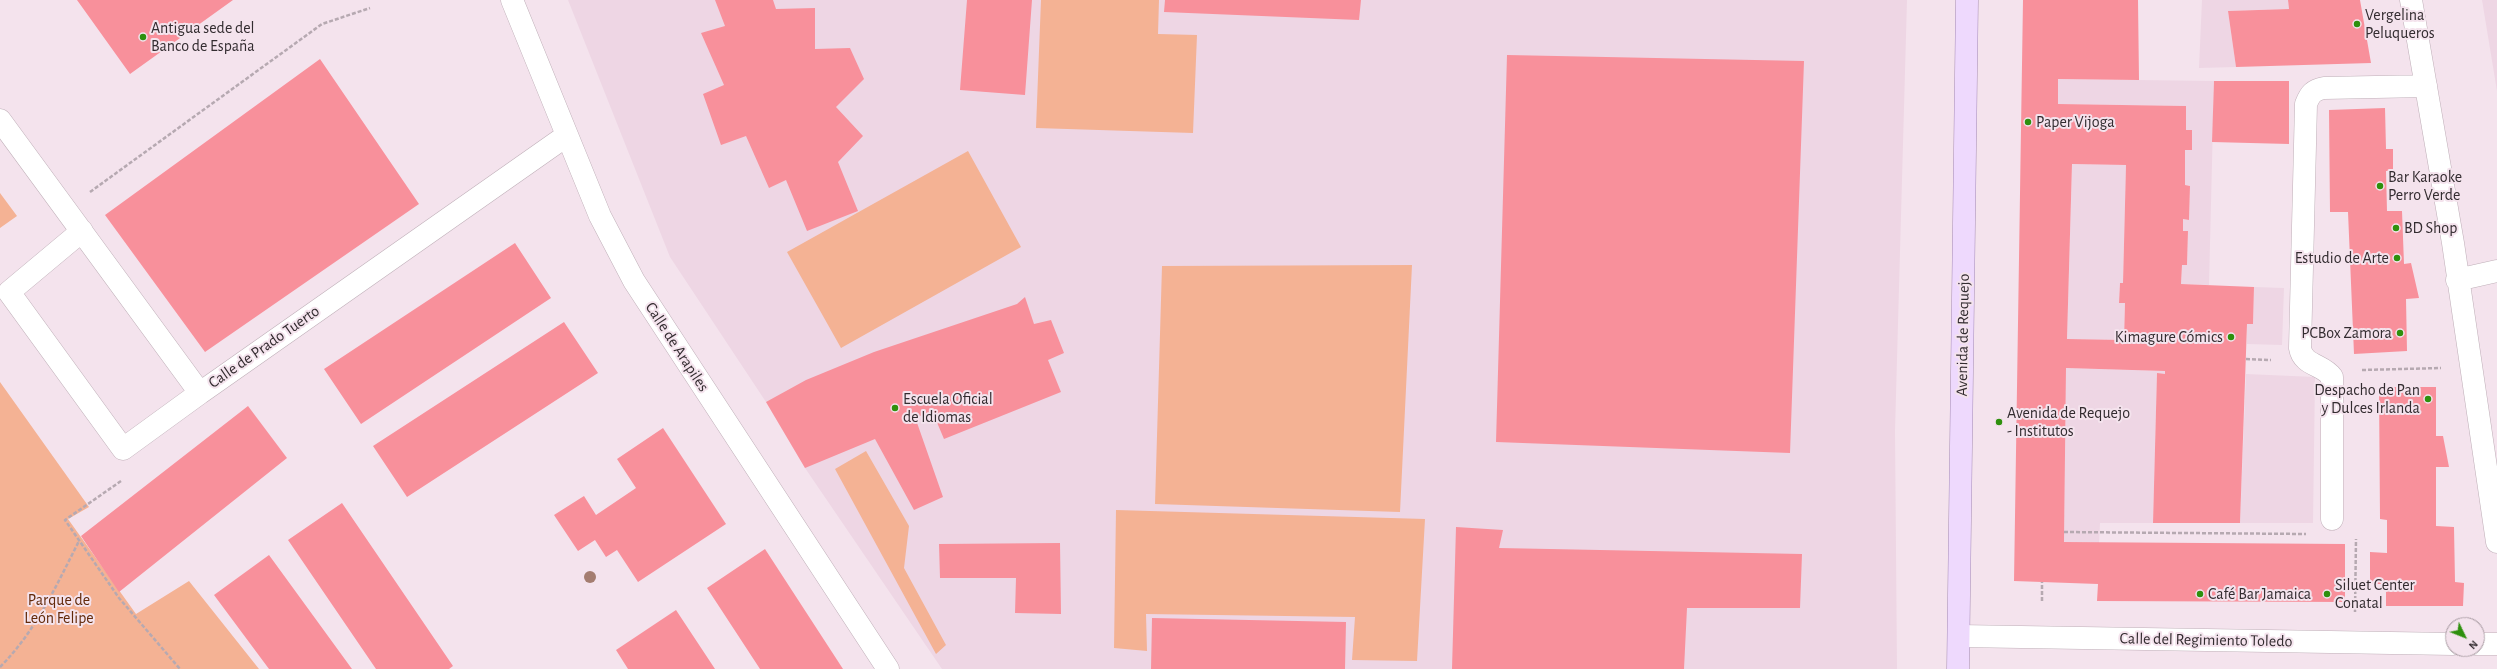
<!DOCTYPE html>
<html>
<head>
<meta charset="utf-8">
<style>
	body { margin:0 }
	#map { position:relative; width:2497px; height:669px; overflow:hidden; background:#f4e3ed; font-family:"Alegreya Sans",sans-serif }
	canvas { display:block }
	.north { position:absolute; left:2445px; top:617px; width:40px; height:40px; box-sizing:border-box; background:#f4e3ed; border:1px solid #a79aa1; border-radius:50%; rotate:133deg; font-size:11px; font-weight:700; line-height:16px; text-align:center; color:#332c30 }
	.north::after { content:''; display:block; margin:auto; width:14px; height:18px; background:#2e900d; clip-path:polygon(50% 0,100% 100%,50% 72%,0 100%) }
</style>
</head>
<body>
<div id="map">
<canvas width="2497" height="669"></canvas>
<div class="north">N</div>
</div>
<script>
const g = document.querySelector('canvas').getContext('2d');
g.lineJoin = 'round';
function fill(path, color) {
  g.fillStyle = color;
  g.fill(path, 'evenodd');
}
function trace(path, color, width, dash) {
  g.strokeStyle = color;
  g.lineWidth = width;
  g.lineCap = dash ? 'butt' : 'round';
  g.setLineDash(dash || []);
  g.stroke(path);
}
function write(font, color, halo, rows, align = 'center') {
  g.font = font + ' "Alegreya Sans",sans-serif';
  g.lineWidth = 4;
  g.setLineDash([]);
  g.textBaseline = 'middle';
  g.strokeStyle = halo;
  g.fillStyle = color;
  for (const [text, x, y, turn = 0] of rows) {
    g.save();
    g.translate(x, y);
    g.rotate((+turn || 0) * Math.PI / 180);
    g.textAlign = isNaN(turn) ? turn : align;
    if (halo) g.strokeText(text, 0, 0);
    g.fillText(text, 0, 0);
    g.restore();
  }
}
fill(new Path2D(`
	M568 0H1907L1895 431 1897 669H942L805 468 766 402 670 257Z
	M2202 0H2288L2289 9 2228 11 2236 67 2199 68Z
	M2482 0H2497V91Z
	M2058 79 2214 81 2209 285 2181 284 2182 265H2187L2188 232 2183 231V219L2189 220 2190 186 2185 185V150H2192V130H2186V106L2058 104Z
	M2072 164 2126 165 2123 283H2120L2119 302 2125 303 2124 340 2067 339Z
	M2254 287 2284 288 2282 345 2247 344V324H2253Z
	M2066 368 2165 371V374H2157L2153 523H2100L2099 543 2064 542Z
	M2246 374 2315 377 2313 523H2240Z`), '#eed6e4');
fill(new Path2D(`
	M1041 0H1159L1158 34 1197 35 1193 133 1036 128Z
	M968 151 1021 247 841 348 787 252Z
	M0 193 17 216 0 228Z
	M1412 265 1400 512 1155 504 1162 266Z
	M0 382 89 507 68 519 136 614 189 581 259 669H0Z
	M866 451 909 526 904 568 946 645 936 654 835 469Z
	M1116 510 1425 519 1417 661 1352 660 1355 617 1146 614 1147 651 1114 648Z`), '#f4b294');
fill(new Path2D(`
	M77 0H233L130 74Z
	M715 0H773L776 9 815 8V49L850 48 864 79 836 107 863 136 838 162 858 211 807 231 786 180 769 188 746 136 721 145 703 94 724 85 701 33 725 26Z
	M967 0H1032L1025 95 960 90Z
	M1165 0H1361L1359 20 1164 12Z
	M2023 0H2138L2139 80 2058 79V104L2186 106V130H2192V150H2185V185L2190 186 2189 220 2183 219V231H2188L2187 265H2182L2181 284 2254 287 2253 324H2247L2240 523H2153L2157 373 2165 374V371L2066 368 2064 542 2345 544V602L2097 601 2098 584 2014 581ZM2072 164 2126 165 2123 283H2120L2119 303H2125L2124 340 2067 339Z
	M2288 0H2360L2371 63 2236 67 2228 11 2289 9Z
	M1507 55 1804 61 1790 453 1496 442Z
	M320 59 419 204 205 352 105 215Z
	M2214 81H2289V144L2212 142Z
	M2385 108 2386 149H2393V171H2386L2387 211H2402L2404 264 2411 263 2419 298 2406 299 2407 351 2354 354 2348 212H2330L2329 110Z
	M515 243 551 298 361 424 324 369Z
	M1025 297 1034 324 1051 320 1064 353 1048 360 1061 392 944 439 933 413 915 417 943 497 914 510 875 439 805 468 766 402 806 380 874 352 1017 304Z
	M564 322 598 373 407 497 373 446Z
	M2379 387H2436V436H2443L2449 467H2436V526L2454 527 2455 582 2464 583 2463 606H2386V584H2370V552L2387 553V520L2380 519Z
	M248 406 287 458 119 592 81 536Z
	M663 428 726 524 638 582 617 550 606 557 595 540 578 551 554 515 584 496 596 515 636 488 617 459Z
	M342 503 453 666 449 669H376L288 540Z
	M1456 527 1503 530 1499 548 1802 554 1800 608H1687L1684 669H1452Z
	M1060 543 1061 614 1015 613 1016 578H940L939 544Z
	M765 549 843 669H760L707 588Z
	M269 555 352 669H269L214 595Z
	M676 610 715 669H628L616 650Z
	M1152 618 1346 622 1345 669H1151Z`), '#f8909b');
const minor = new Path2D(`
	M512 0 600 216 634 281 888 669
	M2411 0 2453 243 2497 542
	M0 120 200 393 566 136
	M82 231 9 292 123 449 200 393
	M2457 280 2497 271
	M2332 519V377C2323 364 2303 366 2300 348L2306 104C2310 94 2313 90 2324 88L2426 86
	M1959 636 2453 644
	M2477 644H2497`);
const major = new Path2D(`
	M1958 669 1967 0`);
trace(minor, '#bfafb8', 23);
trace(major, '#a58cb4', 23);
trace(new Path2D(`
	M90 192 322 24 370 8
	M2246 359 2271 360
	M2362 370 2441 368
	M121 481 65 520 119 598 180 669
	M2064 532 2306 534
	M2042 601V582
	M2355 612 2356 539
	M0 667C36 631 56 586 79 541`), '#b6a9b1', 2.5, [4, 2]);
trace(minor, '#fff', 22);
trace(major, '#eed9fd', 22);
g.fillStyle = '#a47d70';
for (const [x, y] of [
	[590,577]
]) {
  g.beginPath();
  g.arc(x, y, 6, 0, 2 * Math.PI);
  g.fill();
}
for (const [x, y, r, color] of [
	[2357,24,4,"#2e900d"],
	[143,37,4,"#2e900d"],
	[2028,122,4,"#2e900d"],
	[2380,186,4,"#2e900d"],
	[2396,228,4,"#2e900d"],
	[2397,258,4,"#2e900d"],
	[2400,333,4,"#2e900d"],
	[2231,337,4,"#2e900d"],
	[2428,399,4,"#2e900d"],
	[895,408,4,"#2e900d"],
	[1999,422,4,"#2e900d"],
	[2200,594,4,"#2e900d"],
	[2327,594,4,"#2e900d"]
]) {
  const dot = new Path2D();
  dot.arc(x, y, r, 0, 2 * Math.PI);
  g.fillStyle = color;
  g.fill(dot);
  trace(dot, '#f4e3ed', 1.5);
}
write('16px', '#332c30', '#f4e3ed', [
	["Vergelina",2365,15],
	["Peluqueros",2365,33],
	["Antigua sede del",151,28],
	["Banco de España",151,46],
	["Paper Vijoga",2036,122],
	["Bar Karaoke",2388,177],
	["Perro Verde",2388,195],
	["BD Shop",2404,228],
	["Estudio de Arte",2389,258,"right"],
	["PCBox Zamora",2392,333,"right"],
	["Kimagure Cómics",2223,337,"right"],
	["Despacho de Pan",2420,390,"right"],
	["y Dulces Irlanda",2420,408,"right"],
	["Escuela Oficial",903,399],
	["de Idiomas",903,417],
	["Avenida de Requejo",2007,413],
	["- Institutos",2007,431],
	["Siluet Center",2335,585],
	["Conatal",2335,603],
	["Café Bar Jamaica",2208,594]
], 'left');
write('16px', '#332c30', '#f4e3ed', [
	["Avenida de Requejo",1963,335,-89],
	["Calle de Prado Tuerto",264,347,-35],
	["Calle de Arapiles",677,347,57],
	["Calle del Regimiento Toledo",2206,640,1]
]);
write('16px', '#632a0a', '#f4e3ed', [
	["Parque de",59,600],
	["León Felipe",59,618]
]);
</script>
</body>
</html>
